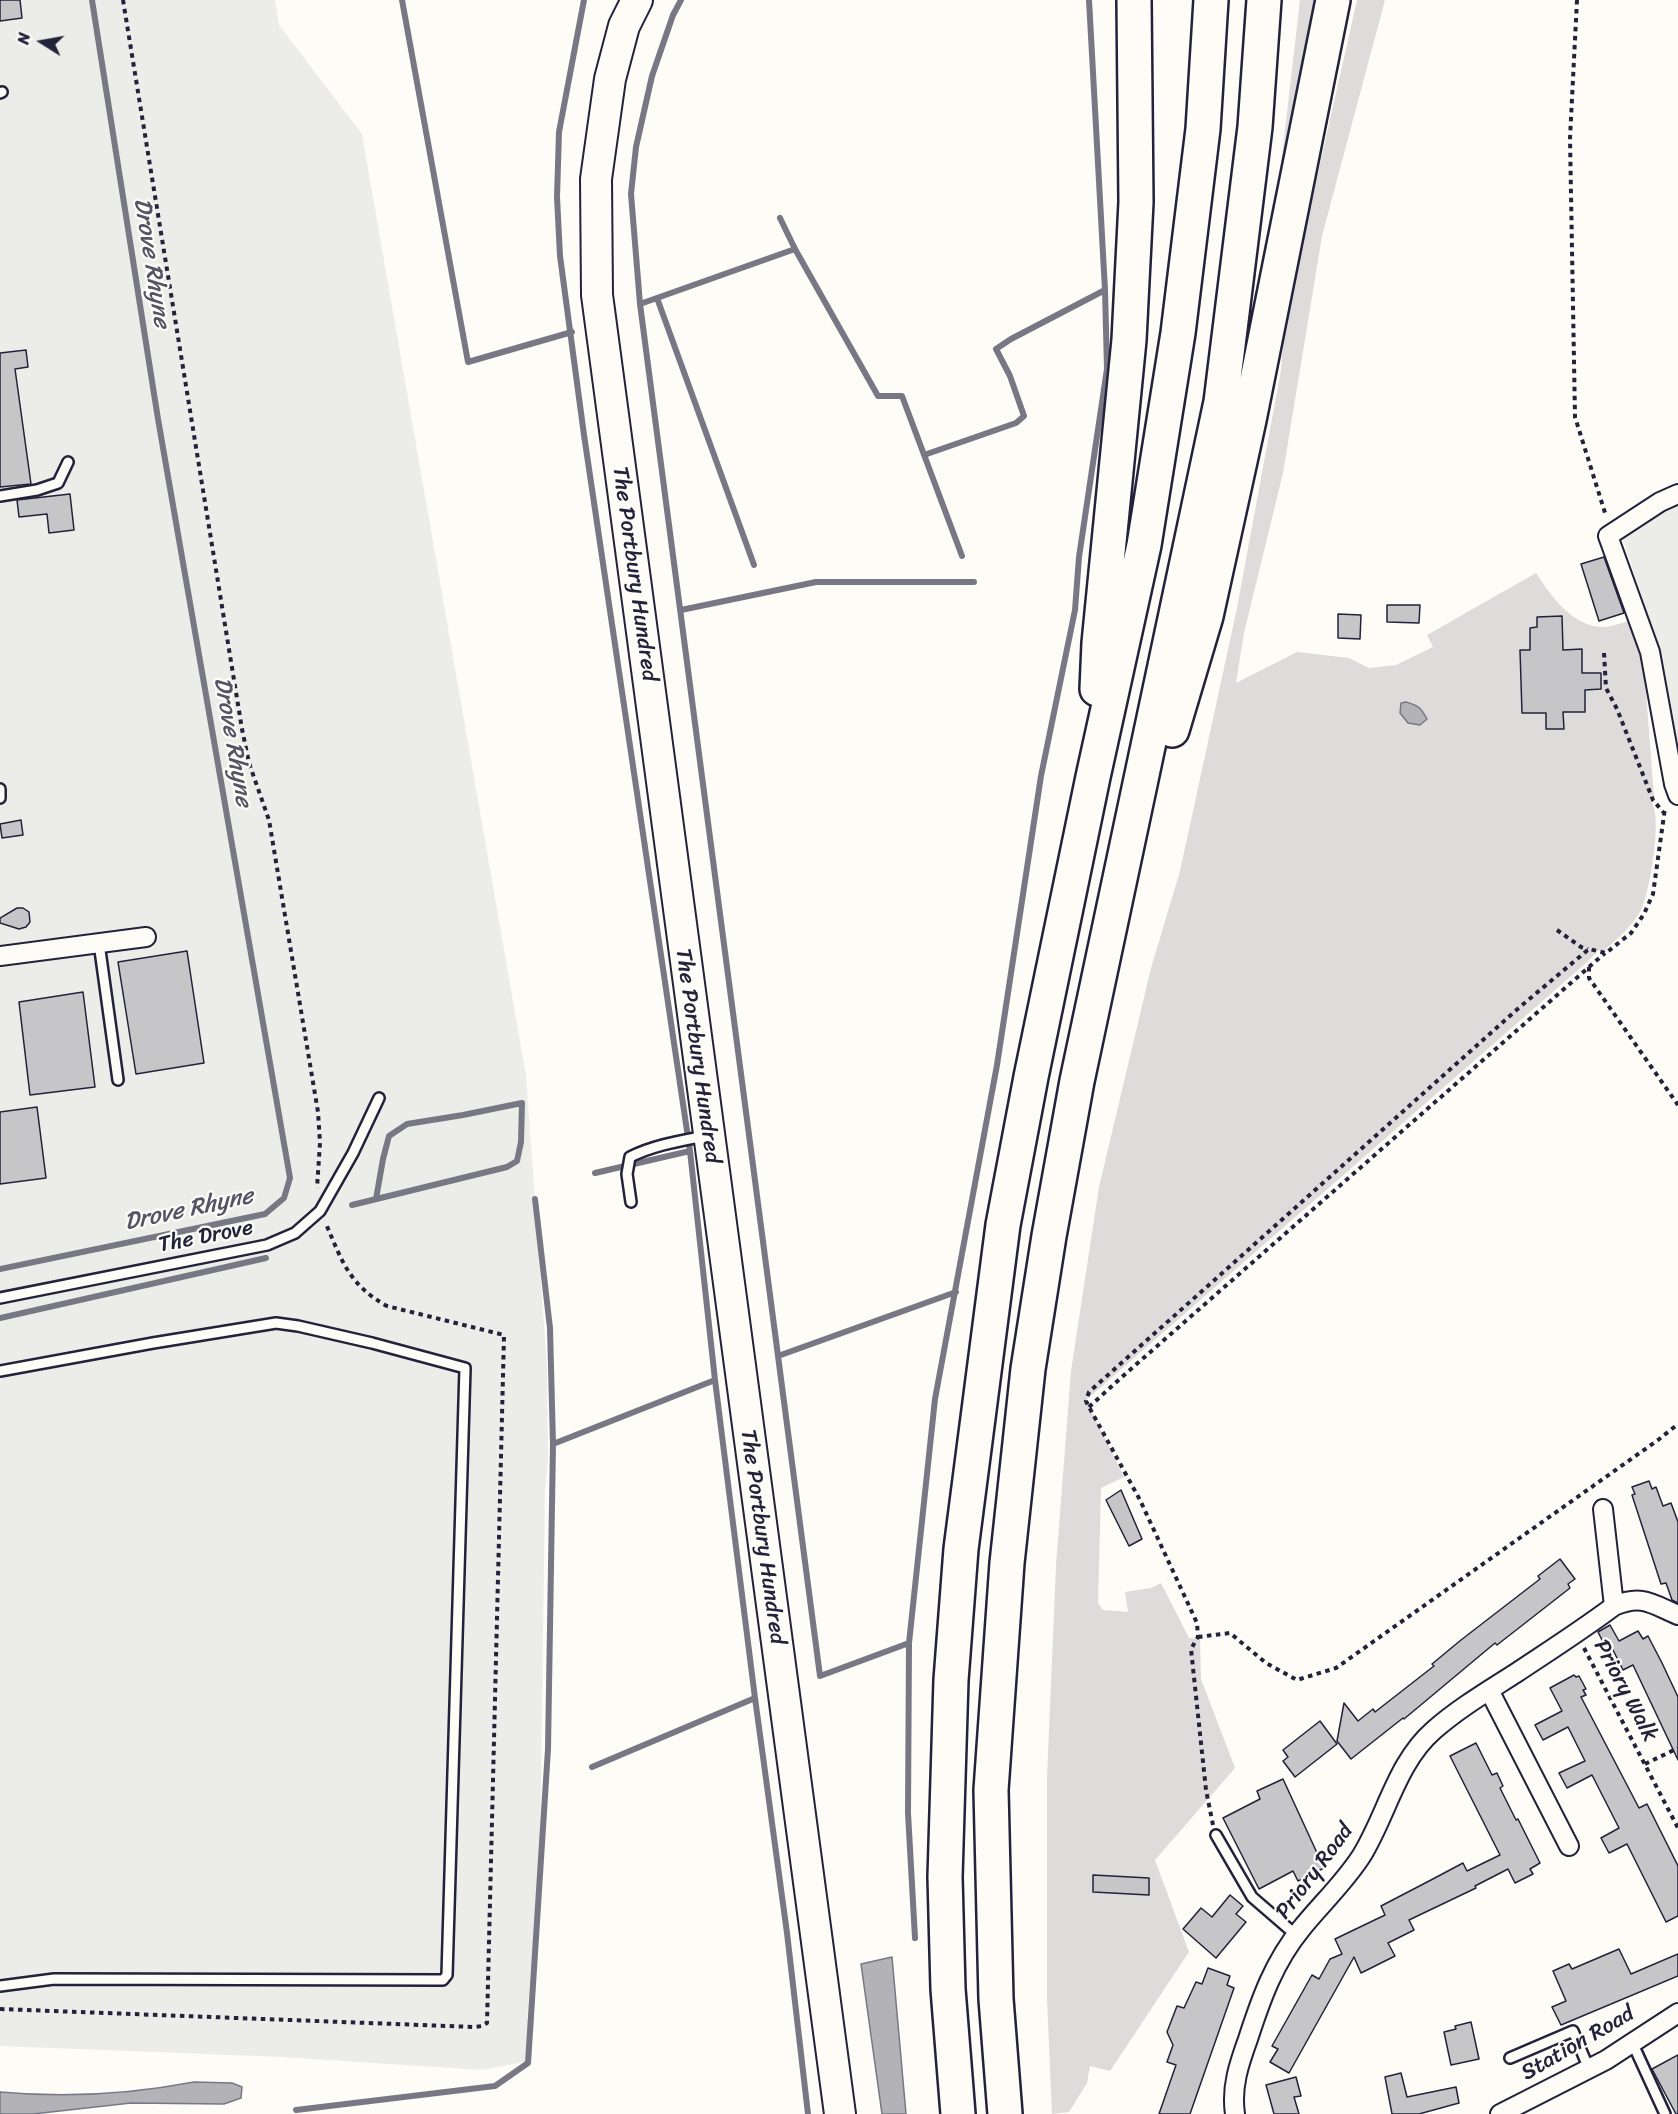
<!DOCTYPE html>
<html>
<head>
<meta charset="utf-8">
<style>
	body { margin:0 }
	#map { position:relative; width:1678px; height:2114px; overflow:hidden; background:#fdfcf7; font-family:Sriracha,sans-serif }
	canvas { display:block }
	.north { position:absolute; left:12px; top:12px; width:60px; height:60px; -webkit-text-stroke:4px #fdfcf7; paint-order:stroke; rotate:281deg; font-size:16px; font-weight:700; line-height:24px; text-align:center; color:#22223b }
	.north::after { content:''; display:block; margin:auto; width:21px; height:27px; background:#22223b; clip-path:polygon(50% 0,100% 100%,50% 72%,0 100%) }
</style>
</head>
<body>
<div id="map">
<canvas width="1678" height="2114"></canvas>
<div class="north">N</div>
</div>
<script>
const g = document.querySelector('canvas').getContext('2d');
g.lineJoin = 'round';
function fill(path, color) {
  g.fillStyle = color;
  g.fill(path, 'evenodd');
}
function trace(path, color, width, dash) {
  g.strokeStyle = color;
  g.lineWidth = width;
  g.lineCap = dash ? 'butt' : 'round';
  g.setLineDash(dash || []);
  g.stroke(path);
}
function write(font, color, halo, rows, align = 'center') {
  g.font = font + ' Sriracha,sans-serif';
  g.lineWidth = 4.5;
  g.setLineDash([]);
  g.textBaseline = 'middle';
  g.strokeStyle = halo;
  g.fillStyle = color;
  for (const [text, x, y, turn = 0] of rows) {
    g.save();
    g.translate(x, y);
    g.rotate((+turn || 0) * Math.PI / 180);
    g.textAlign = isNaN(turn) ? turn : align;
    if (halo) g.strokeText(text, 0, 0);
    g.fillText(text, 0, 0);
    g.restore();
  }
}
fill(new Path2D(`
	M0 0H275L279 25 362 134 526 1076 547 1367 548 1458 545 1491 540 1854 527 2019 534 2021 530 2061 482 2070 282 2057 0 2046Z
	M1678 506V745L1659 649 1623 539 1664 512Z`), '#ecece9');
fill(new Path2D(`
	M1300 0H1318L1273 234Z
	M1357 0H1385L1322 236 1283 473 1244 633 1236 683 1297 652 1349 658 1369 668 1396 665 1433 647 1427 635 1536 573C1551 596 1573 628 1605 627 1613 626 1621 623 1629 621L1643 654 1654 796 1652 803C1662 821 1650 889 1642 908 1634 925 1618 938 1605 950H1599L1586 963 1086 1400 1124 1477 1101 1488 1098 1603 1103 1610 1128 1612 1125 1592 1151 1588 1161 1583 1189 1638 1200 1639 1201 1679 1235 1768 1155 1860 1189 1952 1110 2071 1090 2066 1087 2083 1069 2112 1052 2114 1047 1999V1778L1056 1565 1071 1371 1099 1187 1151 968 1180 871 1237 608 1281 370 1285 319Z`), '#dddcdb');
const water = new Path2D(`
	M1406 702C1418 706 1420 706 1427 719L1420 725 1408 723 1400 713 1401 703Z
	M892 1957 906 2114H882L861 1964Z
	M194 2082 232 2083 242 2087 241 2098 224 2104 131 2103 33 2114H0V2092C64 2098 131 2094 194 2082Z`);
fill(water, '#b2b2b7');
trace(water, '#787885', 1.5);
trace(new Path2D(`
	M402 0 468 362 572 332
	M584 0 559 132 557 197 560 256 584 435 690 1151 715 1380 755 1698 787 1933 808 2114
	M681 0 673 15 652 76 636 147 631 194 640 304 820 1676 909 1643
	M780 218 795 249 878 396H902L962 556
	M657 298 754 565
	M640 304 795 249
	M924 455 1016 423 1024 416 1010 376 996 349 1011 339 1105 290
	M681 610 816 582H974
	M595 1173 690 1151
	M352 1205 507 1167 517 1161 521 1142 522 1103 463 1115 407 1124 389 1136 383 1159 376 1199
	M0 1269 265 1214 284 1198 290 1178 158 419 92 0
	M0 1318 266 1258
	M778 1356 956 1292
	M553 1444 715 1380
	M592 1767 755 1698
	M915 1938 908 1813 909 1643 935 1399 997 1065 1041 776 1075 610 1079 557 1107 369 1105 290 1089 0
	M296 2110 495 2086 528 2063 548 1749 553 1444 550 1328 535 1199`), '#787885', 6);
const building = new Path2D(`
	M0 0H20L22 18 0 21Z
	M26 350 28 367 15 369 31 484 0 487V353Z
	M70 494 74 530 49 533 47 514 19 517 17 500Z
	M1604 557 1624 613 1599 621 1581 564Z
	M1387 605H1420L1419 623 1387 622Z
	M1338 614 1361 615 1360 639 1338 638Z
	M1562 616 1563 650 1582 649V673H1601V689L1585 690V712H1563L1564 729H1546V713H1522L1520 650H1530V628L1537 627V617Z
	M21 820 23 835 2 838 0 824Z
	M17 908H23L29 912 30 922 26 927 19 929 0 923V918Z
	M187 951 204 1063 136 1074 118 962Z
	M83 992 95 1087 30 1095 19 1002Z
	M37 1107 46 1178 0 1184V1112Z
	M1649 1481 1652 1489 1656 1487 1663 1506 1671 1503 1678 1522V1603L1672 1600 1666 1583 1661 1584 1632 1495 1635 1494 1632 1487Z
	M1121 1490 1142 1539 1129 1546 1106 1500Z
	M1560 1559 1575 1579 1568 1584 1570 1588 1497 1645 1495 1643 1404 1719 1403 1718 1351 1759 1337 1741 1344 1703 1358 1721 1373 1709 1375 1712 1434 1666 1432 1664 1461 1640 1540 1579 1538 1576Z
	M1610 1625 1619 1641 1638 1631 1643 1639 1648 1636 1662 1663 1678 1697V1760L1633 1665 1623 1670 1611 1646 1606 1648 1598 1632Z
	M1574 1675 1576 1677 1579 1676 1586 1689 1583 1690 1586 1695 1581 1697 1639 1808 1647 1804 1678 1866V1916L1666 1922 1627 1844 1609 1853 1601 1838 1619 1828 1592 1775 1567 1788 1559 1773 1585 1761 1568 1727 1543 1740 1535 1725 1562 1711 1550 1688Z
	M1320 1721 1337 1744 1295 1777 1283 1761 1288 1757 1283 1750Z
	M1476 1743 1492 1775 1497 1773 1503 1786 1500 1788 1516 1820 1518 1819 1540 1863 1530 1869 1533 1874 1515 1883 1508 1869 1475 1886 1476 1888 1409 1920 1414 1930 1388 1943 1395 1956 1361 1973 1354 1957 1289 2073 1270 2062 1278 2049 1272 2046 1312 1975 1319 1979 1330 1959 1342 1954 1335 1939 1385 1915 1381 1906 1431 1880 1463 1863 1467 1871 1500 1855 1450 1756Z
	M1283 1779 1324 1868 1298 1881 1293 1871 1259 1889 1223 1818 1260 1799 1257 1791Z
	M1093 1875 1149 1878V1895L1093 1892Z
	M1230 1895 1243 1906 1236 1914 1246 1922 1216 1958 1183 1929 1201 1908 1212 1917Z
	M1619 1949 1631 1974 1678 1954V1976L1561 2025 1552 2007 1566 2001 1553 1971 1569 1964 1572 1969Z
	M1208 1968 1230 1976 1227 1985 1234 1988 1190 2114H1159L1176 2065 1167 2062 1173 2045 1167 2032 1177 2006 1184 2008 1196 1982 1202 1984Z
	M1471 2022 1479 2059 1451 2065 1444 2032 1456 2029 1455 2026Z
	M1678 2055V2114H1676L1652 2069Z
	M1401 2073 1407 2097 1456 2087 1459 2103 1419 2114H1392L1385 2077Z
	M1296 2077 1301 2096 1294 2097 1299 2114H1274L1266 2085Z`);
fill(building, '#c6c6c8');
trace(building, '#22223b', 1.5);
const service = new Path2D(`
	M0 93 2 92
	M0 496 37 490 58 483 68 462
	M0 789V798
	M99 943 118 1080
	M631 1202 627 1174 630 1157C654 1145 680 1141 705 1136
	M0 1298 267 1245 295 1233 320 1211 353 1153 379 1098
	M0 1371 153 1343 276 1323 298 1326 372 1343 465 1368 447 1975 443 1980 54 1979 0 1986
	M1216 1835 1252 1897 1296 1935
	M1632 2042 1665 2114
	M1510 2058 1573 2031 1589 2069`);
const minor = new Path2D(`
	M1678 494 1660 502 1608 536 1650 652 1674 784 1678 795
	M0 956 146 937
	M1614 1606C1642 1594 1652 1604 1678 1615
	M1489 1690 1569 1846
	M1235 2114C1231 2087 1239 2064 1248 2039 1261 1999 1274 1962 1301 1929 1321 1904 1345 1882 1362 1855 1387 1814 1397 1762 1434 1730 1459 1708 1488 1691 1516 1673 1549 1651 1582 1630 1614 1606L1603 1509
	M1500 2114 1606 2060 1678 2013`);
const primary = new Path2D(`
	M637 0 624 26 610 79 596 179 597 295 840 2114`);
const motorway = new Path2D(`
	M1097 689 1099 643 1129 340 1136 202 1134 0
	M1172 730 1206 616 1249 420 1333 0
	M958 2114 948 1989 945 1877 951 1680 961 1549 1003 1225 1031 1077 1093 777 1144 545 1178 333 1203 129 1211 0
	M1005 2114 996 1999 991 1790 1007 1563 1028 1369 1049 1236 1077 1081 1221 402 1255 127 1264 0`);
trace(service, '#22223b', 14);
trace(minor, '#22223b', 22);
trace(primary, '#22223b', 34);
trace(motorway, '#22223b', 38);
trace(new Path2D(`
	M123 0 242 729 249 763 269 820 318 1112 320 1143 317 1188
	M1577 0 1570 138 1575 417 1606 516
	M1604 653 1606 688 1617 709 1653 800 1663 812
	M1557 930 1581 947 1588 949
	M1589 967V978L1678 1105
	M1089 1407 1123 1376 1605 953
	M1198 1637 1230 1633 1266 1663 1297 1680 1336 1668 1658 1440 1678 1424
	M1584 1648 1678 1828
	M1645 1764 1678 1748
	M1213 1825 1206 1790 1191 1649 1198 1637 1197 1623 1140 1500 1089 1407 1086 1401 1089 1392 1521 1006 1589 949 1606 953 1631 933 1644 914 1653 894 1665 808
	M0 2009 474 2027 482 2026 487 2023 504 1335 387 1306C349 1285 342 1261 326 1224`), '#22223b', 4, [4.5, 4.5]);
trace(service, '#fdfcf7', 9);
trace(minor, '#fdfcf7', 18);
trace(primary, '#fdfcf7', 30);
trace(motorway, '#fdfcf7', 33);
write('22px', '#22223b', '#fdfcf7', [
	["The Portbury Hundred",634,574,82],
	["The Portbury Hundred",697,1056,82],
	["The Drove",206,1237,-11],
	["The Portbury Hundred",762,1537,82],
	["Priory Walk",1625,1691,62],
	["Priory Road",1315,1872,-53],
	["Station Road",1578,2044,-30]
]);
write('italic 24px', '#545466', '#fdfcf7', [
	["Drove Rhyne",151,263,81],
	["Drove Rhyne",232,742,80],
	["Drove Rhyne",189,1210,-12]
]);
</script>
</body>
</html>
